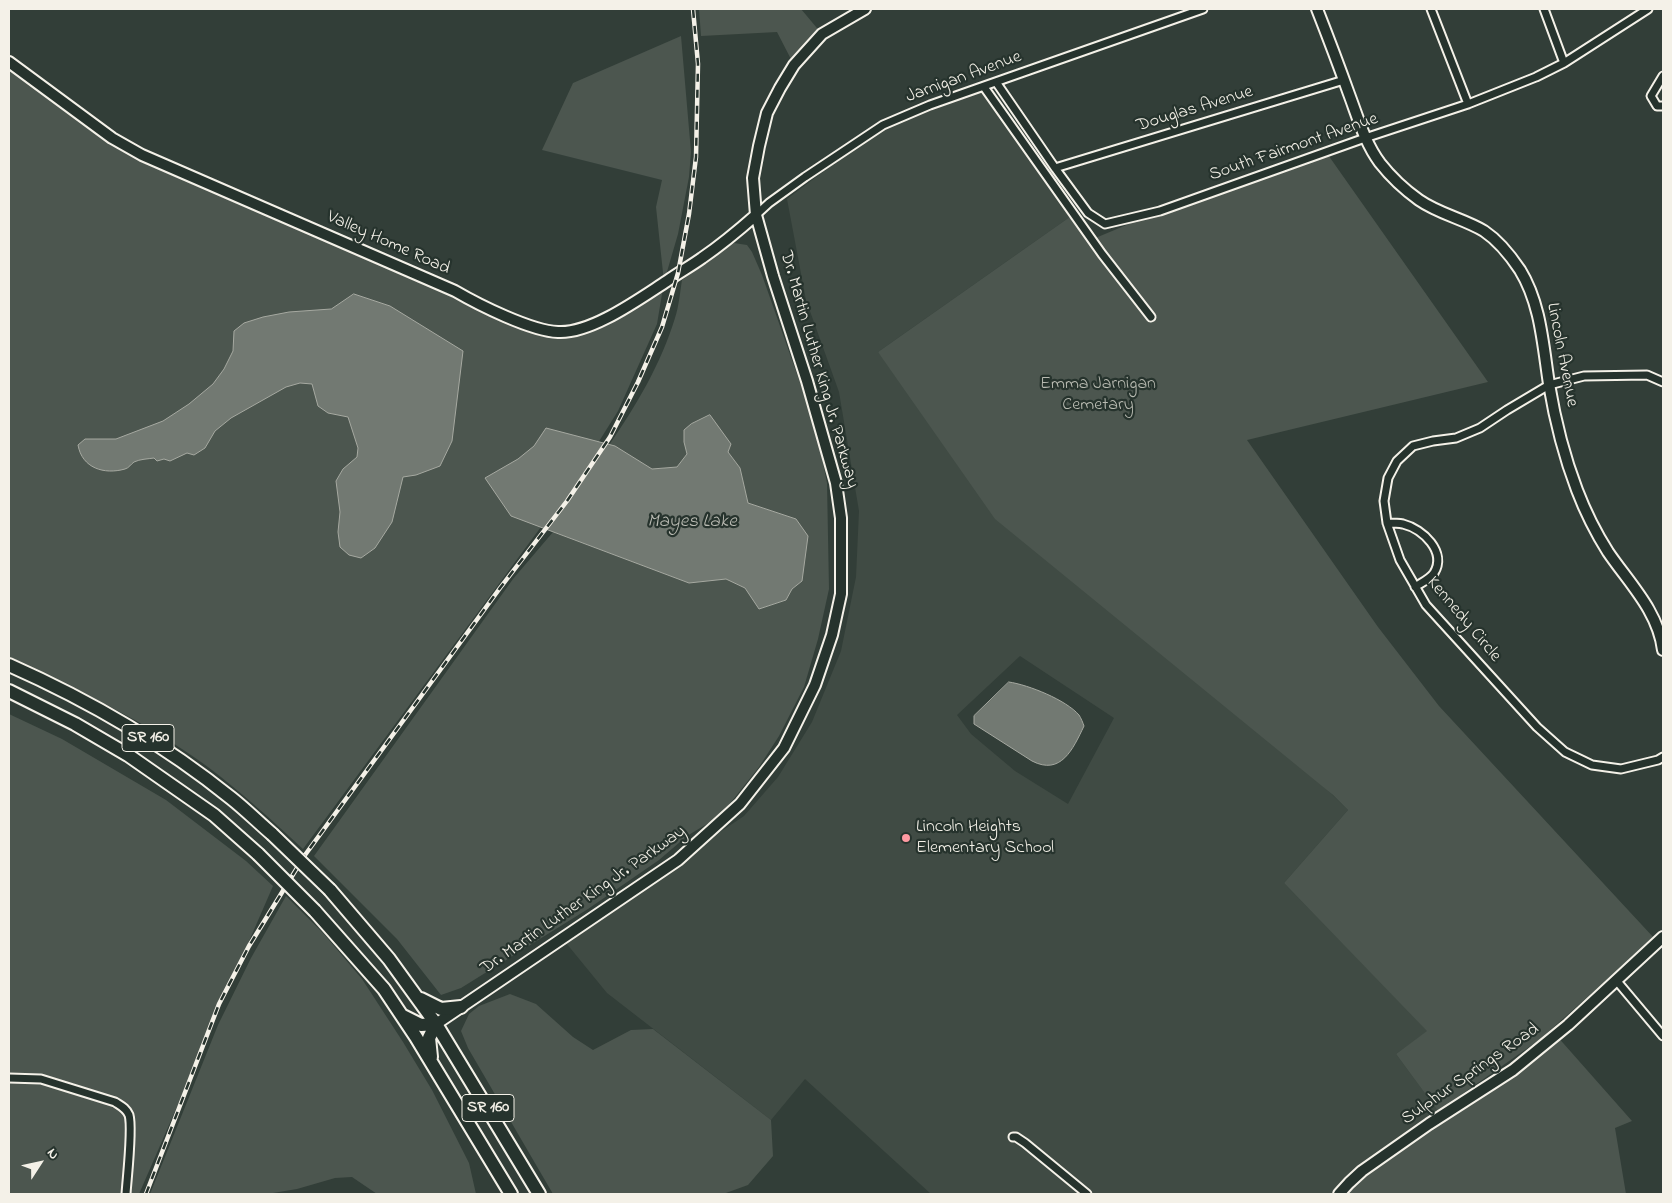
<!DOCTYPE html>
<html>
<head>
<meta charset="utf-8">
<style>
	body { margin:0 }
	#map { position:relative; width:1672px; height:1203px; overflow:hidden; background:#323e38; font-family:"Indie Flower",sans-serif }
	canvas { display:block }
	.frame { position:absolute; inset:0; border:10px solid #f4f1e8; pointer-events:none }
	.north { position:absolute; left:15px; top:1138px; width:50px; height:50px; -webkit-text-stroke:4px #26332d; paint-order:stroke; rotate:55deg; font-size:14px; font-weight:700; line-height:20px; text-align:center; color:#f4f1e8 }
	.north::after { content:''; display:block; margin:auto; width:18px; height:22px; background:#f4f1e8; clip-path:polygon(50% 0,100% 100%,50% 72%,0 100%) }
</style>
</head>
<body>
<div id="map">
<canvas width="1672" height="1203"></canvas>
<div class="frame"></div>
<div class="north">N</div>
</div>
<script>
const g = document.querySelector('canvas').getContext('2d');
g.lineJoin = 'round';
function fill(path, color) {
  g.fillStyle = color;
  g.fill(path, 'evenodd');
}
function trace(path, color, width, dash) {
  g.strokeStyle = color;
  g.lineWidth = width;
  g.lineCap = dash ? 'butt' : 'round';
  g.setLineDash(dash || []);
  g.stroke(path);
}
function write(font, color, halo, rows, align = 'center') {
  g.font = font + ' "Indie Flower",sans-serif';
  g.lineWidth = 4.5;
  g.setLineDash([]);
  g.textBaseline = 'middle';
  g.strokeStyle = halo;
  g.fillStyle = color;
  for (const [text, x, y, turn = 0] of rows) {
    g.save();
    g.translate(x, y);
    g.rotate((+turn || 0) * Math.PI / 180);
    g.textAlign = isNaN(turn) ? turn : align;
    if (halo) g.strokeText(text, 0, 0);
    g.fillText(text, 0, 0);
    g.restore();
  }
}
fill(new Path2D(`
	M984 87 1074 214 878 352 1348 810 1284 883 1428 1031 1396 1054 1442 1116 1339 1194H931L805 1079 771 1120 607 993 562 938 744 816 778 777 812 722 841 651 856 577 859 511 839 392 806 300 787 199 865 140 891 125ZM1020 656 1114 718 1068 804 1015 771 971 734 957 715Z`), '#404b44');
fill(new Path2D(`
	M699 9H801L822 34 794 65 777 32 701 36Z
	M681 36 691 152 689 177 678 234 664 282 657 324 618 411 583 467 538 531 303 849C273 821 241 792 208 767 147 722 77 689 9 657V62L112 138 550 332 586 328 664 282 656 207 662 180 542 150 573 83Z
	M1326 152 1488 382 1247 440 1378 627 1439 706 1654 938 1539 1040 1438 1111 1396 1054 1427 1031 1284 883 1348 810 1333 795 995 519 878 352 1074 214 1093 239 1160 211Z
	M734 243 747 245 752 252 762 275 816 428 827 483 829 589 818 639 804 687 779 736 759 767 720 816 687 836 659 860 588 909 461 988 441 995 397 939 314 856 513 579 553 532 689 583 726 579 745 588 759 609 786 600 792 589 802 581 795 519 748 503 740 468 728 452 684 442 687 454 677 467 652 469 615 447 609 445C636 406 661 364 675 318 679 306 680 292 682 280L716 254Z
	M9 714 62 739 166 800 246 861 273 886 139 1194H9Z
	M286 896 323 933 362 979 403 1042 432 1090 469 1163 476 1194H377L352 1177 335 1178 297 1189 267 1194H150L218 1025 251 958Z
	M510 994 536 1004 573 1037 593 1050 631 1030 653 1029 771 1120 773 1156 748 1185 723 1194H553L468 1048 461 1031 469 1014 479 1006Z
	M1556 1035 1632 1121 1615 1128 1626 1194H1339L1349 1183Z`), '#4c564f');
const water = new Path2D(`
	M354 294 390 306 463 351 452 441 440 466 416 475 403 477 392 522 375 548 361 558 349 555 340 547 338 532 340 512 336 481 343 469 357 457 358 448 348 417 328 413 318 406 312 384 300 383 286 387 231 418 215 431 205 448 194 455 187 453 170 461 164 459 157 461 154 458C148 459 140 459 134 462 131 464 129 468 125 469 104 475 82 468 78 445L85 439H116L163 421 189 404 213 384 224 369 233 351 234 331 244 323 263 317 289 312 331 309Z
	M710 415 731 444 728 452 740 468 748 503 796 519 808 536 802 581 792 589 786 600 759 609 745 588 726 579 689 583 511 516 485 478 518 459 534 446 546 428 615 446 652 469 677 467 687 454 684 442V430L691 424Z
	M1009 682C1029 685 1066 700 1079 715 1081 718 1083 723 1084 726 1073 749 1061 776 1032 761L974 724V716Z`);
fill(water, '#727972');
trace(water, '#a6a9a1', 1);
const street = new Path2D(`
	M1431 9 1468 104
	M1544 9 1564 63
	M1663 76 1651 96 1657 106H1663
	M996 82 1055 168 1088 213 1105 224 1160 211 1365 138 1468 104 1536 77 1564 63 1648 9
	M984 87 1102 254 1151 317
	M1055 168 1344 80
	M756 215 769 203 805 177 883 125 930 105 1203 9
	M1663 382 1647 375 1584 376 1549 385 1507 410 1480 428 1456 438 1433 441 1413 446 1397 461 1388 478 1384 501 1387 523 1400 560 1426 605 1537 727 1565 752 1592 765 1621 769 1658 760 1663 757
	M1387 523C1392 523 1398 523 1403 524 1423 529 1447 552 1434 573 1430 579 1421 583 1415 587
	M1616 980 1663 1036
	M9 1078 41 1079 115 1102C121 1106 126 1108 129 1115 133 1128 127 1178 126 1194
	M1013 1137H1016L1025 1143 1087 1194`);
const secondary = new Path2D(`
	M1317 9C1328 37 1339 66 1349 94 1358 118 1365 143 1380 163 1391 177 1405 190 1419 200 1439 214 1464 219 1484 231 1499 241 1510 255 1520 270 1541 304 1543 346 1549 384 1555 420 1564 456 1577 490 1585 511 1596 533 1608 552 1629 583 1658 611 1663 650
	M9 62 112 138 142 155 455 291C479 305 531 331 558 332 591 334 639 299 667 281 678 273 691 266 702 258 721 245 739 230 756 215
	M436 1024 678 860 740 804 784 748 815 685 832 635 841 594V518L836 483 807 381 773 276 756 215 753 178 759 146 767 113 780 88 794 65 822 34 865 9
	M1339 1194 1349 1183 1362 1171 1429 1124 1513 1070 1568 1025 1663 937`);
const highway = new Path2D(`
	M9 665C88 700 164 744 231 798 245 809 258 822 272 834
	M9 691 75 724 128 755 214 815 258 854
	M330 890 389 959 436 1024 539 1194
	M315 911 384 989 416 1037 511 1194
	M421 999 441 1009 461 1007
	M403 1016 421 1025 436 1024
	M431 1057 429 1038 436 1024`);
trace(street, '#f4f1e8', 11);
trace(secondary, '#f4f1e8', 14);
trace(highway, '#f4f1e8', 16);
trace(street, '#26332d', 7);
trace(secondary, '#26332d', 10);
trace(highway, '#26332d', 12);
const rail = new Path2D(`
	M146 1194 219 1004 249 946 305 855 500 588 567 501 610 437 638 382 662 327 678 273 689 214 696 157 698 64 693 9`);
trace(rail, '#f4f1e8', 4.5);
trace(rail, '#26332d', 2.5, [8]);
const highwayBridge = new Path2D(`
	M272 834 330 890
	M258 854 315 911`);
trace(highwayBridge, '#f4f1e8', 16, []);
trace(highwayBridge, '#26332d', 12);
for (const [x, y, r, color] of [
	[906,838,5,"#ff9aa2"]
]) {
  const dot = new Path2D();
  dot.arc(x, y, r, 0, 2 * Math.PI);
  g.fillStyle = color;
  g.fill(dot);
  trace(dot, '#26332d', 2);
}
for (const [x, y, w] of [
	[148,738,52],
	[488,1108,52]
]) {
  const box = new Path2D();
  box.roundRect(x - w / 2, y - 13.5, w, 27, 4);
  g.fillStyle = '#26332d';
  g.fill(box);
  trace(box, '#f4f1e8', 1);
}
write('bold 16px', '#f4f1e8', null, [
	["SR 160",148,738],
	["SR 160",488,1108]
]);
write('18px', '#f4f1e8', '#26332d', [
	["Jarnigan Avenue",964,78,-20],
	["Douglas Avenue",1195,110,-17],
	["South Fairmont Avenue",1294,148,-19],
	["Valley Home Road",388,244,24],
	["Lincoln Avenue",1561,355,79],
	["Dr. Martin Luther King Jr. Parkway",818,370,74],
	["Kennedy Circle",1463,620,50],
	["Dr. Martin Luther King Jr. Parkway",584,901,-35],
	["Sulphur Springs Road",1471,1075,-35]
]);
write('18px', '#b9bbb2', '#26332d', [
	["Emma Jarnigan",1098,385],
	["Cemetary",1098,406]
]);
write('18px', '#f4f1e8', '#26332d', [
	["Lincoln Heights",916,828],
	["Elementary School",916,849]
], 'left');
write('italic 19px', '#babbb3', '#26332d', [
	["Mayes Lake",692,523]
]);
</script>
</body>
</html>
